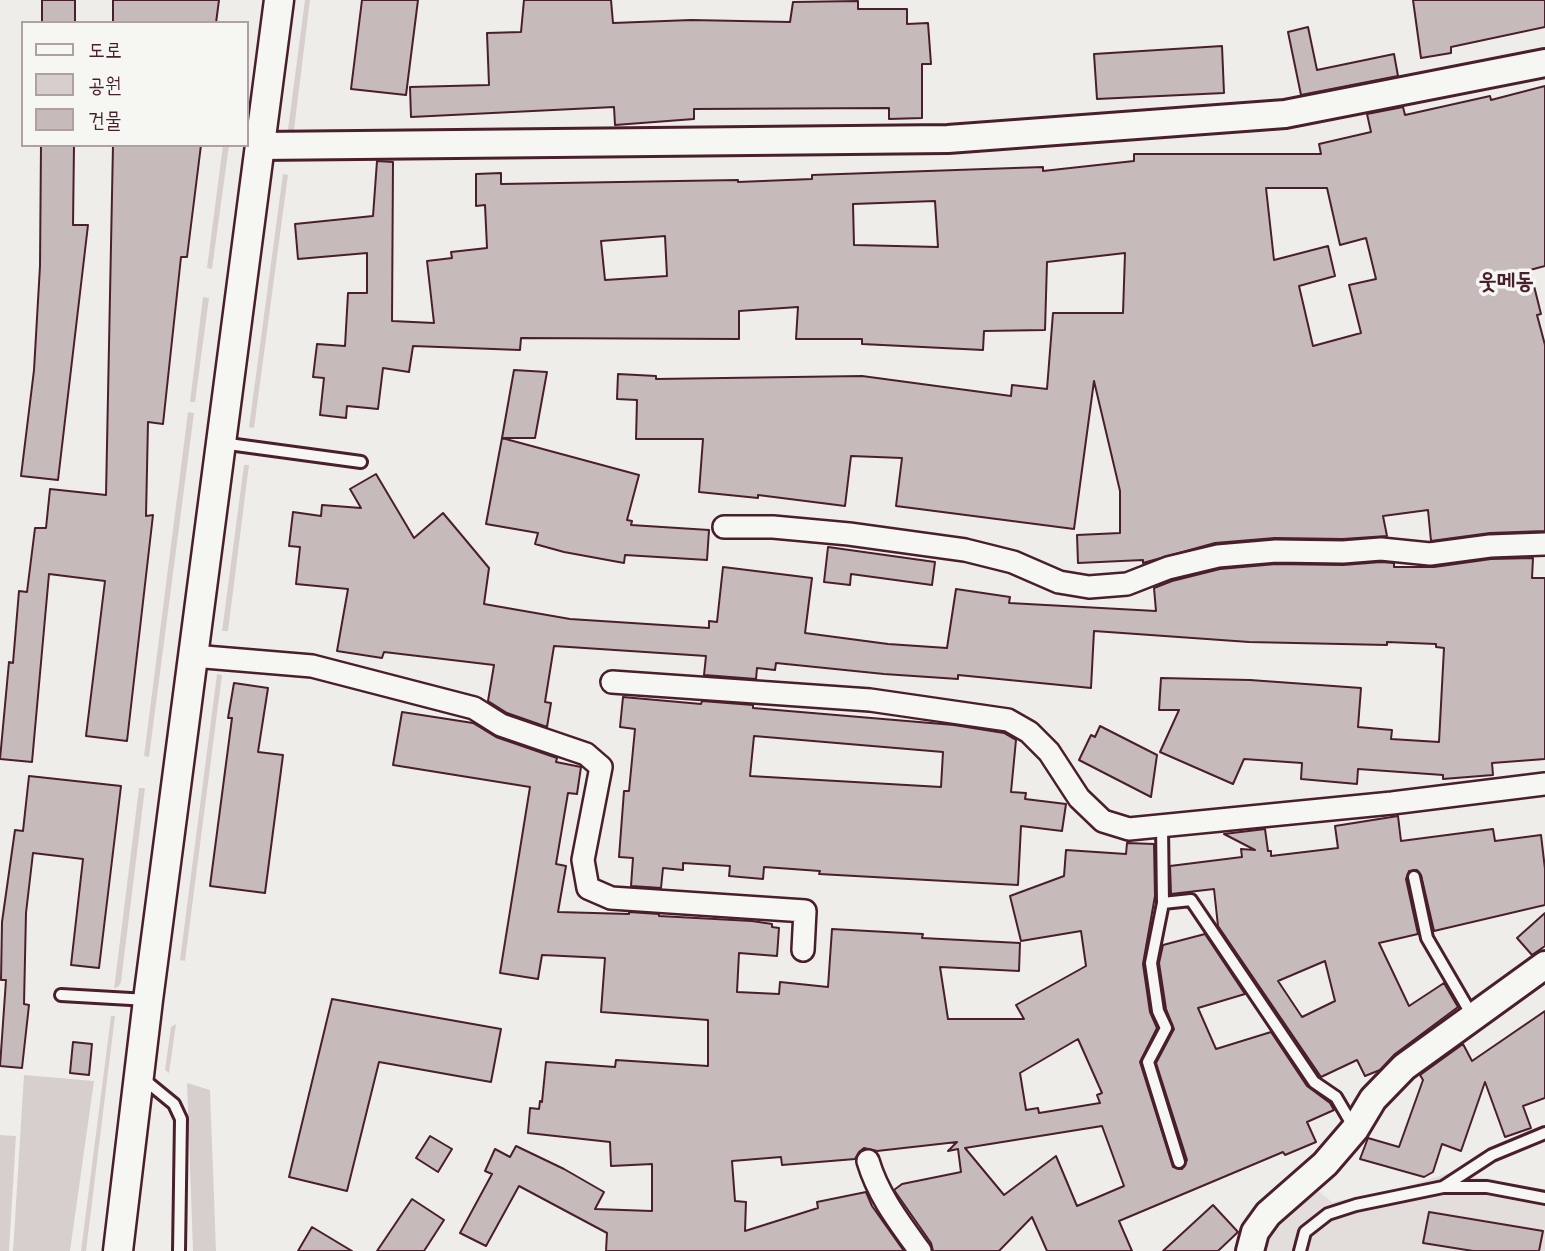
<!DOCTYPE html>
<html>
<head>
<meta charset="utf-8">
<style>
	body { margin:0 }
	#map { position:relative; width:1545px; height:1251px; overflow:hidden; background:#efedea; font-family:Sriracha,"Poor Story",sans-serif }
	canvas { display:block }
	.legend { position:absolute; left:21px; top:21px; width:228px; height:126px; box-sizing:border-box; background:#f6f6f2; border:2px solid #b1a0a2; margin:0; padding:9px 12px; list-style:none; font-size:21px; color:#4a1f2b }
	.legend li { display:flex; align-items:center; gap:14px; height:35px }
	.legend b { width:35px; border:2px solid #b1a0a2 }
</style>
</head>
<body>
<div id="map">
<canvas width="1545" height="1251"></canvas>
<ul class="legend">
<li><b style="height:9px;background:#f6f6f2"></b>도로</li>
<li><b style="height:19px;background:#d7cfce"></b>공원</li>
<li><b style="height:19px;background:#c6babb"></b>건물</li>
</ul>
</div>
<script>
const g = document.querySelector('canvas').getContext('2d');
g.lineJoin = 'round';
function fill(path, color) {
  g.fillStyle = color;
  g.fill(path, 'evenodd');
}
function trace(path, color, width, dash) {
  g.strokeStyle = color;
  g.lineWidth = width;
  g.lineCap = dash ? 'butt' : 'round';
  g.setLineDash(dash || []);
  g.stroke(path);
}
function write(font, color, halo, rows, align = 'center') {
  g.font = font + ' Sriracha,"Poor Story",sans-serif';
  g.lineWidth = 7;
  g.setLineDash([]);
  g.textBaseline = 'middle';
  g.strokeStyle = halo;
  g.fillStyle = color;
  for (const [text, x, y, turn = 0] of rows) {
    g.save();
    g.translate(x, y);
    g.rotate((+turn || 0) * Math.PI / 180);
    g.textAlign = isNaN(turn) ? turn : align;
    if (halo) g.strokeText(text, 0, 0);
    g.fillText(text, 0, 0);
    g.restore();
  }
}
fill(new Path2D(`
	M1446 1174 1493 1179 1545 1193V1251H1261L1260 1248 1282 1212 1312 1186 1332 1202 1402 1188Z`), '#e3dedc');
fill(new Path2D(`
	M305 0H310L293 138 287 137Z
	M223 145H229L212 269 207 268Z
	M283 174 288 175 254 428 249 427Z
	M203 297 209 298 195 402H190Z
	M188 412 194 413 149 757 144 756Z
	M244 465H249L228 631H222Z
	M217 674 222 675 185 961 180 960Z
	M139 788H145L121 982 119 986 114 989Z
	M111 1016H115L86 1251H81Z
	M176 1024 169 1073 165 1070 171 1027Z
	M24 1075 94 1081 70 1251H13Z
	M187 1083 210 1090 216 1251H193Z
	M0 1135 16 1136 9 1251H0Z`), '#d7cfce');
const building = new Path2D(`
	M42 0H75V23H42Z
	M113 0H219L216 23H113Z
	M362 0H418L406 95 351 89Z
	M524 0H611L613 23 691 20 790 22 793 2 858 1V9H907V24L928 23 931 64H922V118L889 119V108L694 109V119L615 125 614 107 411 117 410 87 489 85 487 33 521 32Z
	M1413 0H1545V27L1451 47V53L1421 58Z
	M1308 27 1317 70 1394 54 1398 76 1301 95 1288 32Z
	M1222 46 1224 93 1097 99 1094 54Z
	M1545 86V266L1530 270 1541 314 1537 315 1545 345V531L1490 533 1431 541 1428 510 1383 516 1387 536 1343 539 1275 538 1215 543 1143 563V560L1078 563 1077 535 1120 533V491L1094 381 1074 529 896 506 902 458 851 456 845 506 758 495V498L699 492 703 439H636L637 400 617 399 618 374 656 376V379L862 376 1011 396 1012 385 1047 389 1053 313H1123L1125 253 1047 262 1045 330 984 331 983 350 862 344V339H796L798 307 739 311V339L521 338 520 350 413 346 409 372 383 368 378 409 347 406 346 418 320 415 324 378 313 377 317 344 345 346 348 293H367V253L298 259 295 224 373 216 377 161 393 162 392 321 434 323 427 261 452 258 451 252 487 248 485 205 476 206V174L501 173V184L738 180V182L812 179V175L1043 167V171L1134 161V154H1321L1319 144 1371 132 1367 114 1403 107 1405 115 1490 96 1491 100ZM1266 188H1327L1340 245 1366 238 1376 279 1349 285 1361 333 1313 346 1299 286 1335 276 1328 246 1274 260ZM935 201 938 247 854 245 853 204ZM665 236 667 276 605 280 601 241Z
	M41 145H74L73 225H88L58 480 21 476 34 370 40 266Z
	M113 145H201L187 257H181L163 424 148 422 146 516 153 515 127 741 86 736 105 581 49 574 32 762 0 759 9 662 13 663 19 591 27 592 35 528H46L50 489 106 495Z
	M514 370 547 372 535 438H502Z
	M502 438 639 475 627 520 632 521 631 525 709 530 707 560 625 555 624 563 564 552 535 544 538 533 486 524Z
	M376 474 414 538 443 513 464 538 489 568 484 604 570 619 709 628V621L717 622 723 567 812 578 805 633 888 644 947 648 956 589 1010 597 1009 603 1156 611 1154 588 1172 581 1220 569 1276 564 1343 565 1381 562 1394 563V567H1434L1491 559 1533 558 1532 578H1545V759L1492 763 1493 775 1443 779V775L1358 769 1357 784 1301 779 1302 763 1244 759 1233 784 1160 752 1179 710H1159L1161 678 1250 680 1361 688 1358 727 1392 730 1391 739 1439 742 1444 648 1436 647V644L1387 642V645L1249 642 1094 631 1091 688 958 675V679L884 674 776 663 775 670 757 668 756 679 704 675 706 656 554 646 545 702 551 703 547 727 507 713 488 701 494 665 384 652 382 658 337 651 348 589 296 584 300 547 289 546 293 512 321 516 322 505 361 508 350 489Z
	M828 547 935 562 932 585 851 574 850 585 824 582Z
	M234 683 268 688 258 752 283 755 265 893 210 886 232 718H228Z
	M623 697 701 704 702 701 753 705V708L954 725 1004 733 1016 740 1011 792 1026 793 1025 799 1066 804 1062 831 1021 826 1018 885 819 874 820 871 764 867 763 879 729 876 730 866 683 863V870L663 868 661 888 631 886 633 858 619 857 624 791H629L635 729 620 727ZM754 736 943 752 941 787 750 776Z
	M402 712 473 723 496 737 557 758 556 762 581 767 577 794 568 793 556 864 566 866 558 912 629 914V912L659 914V916L752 921 772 924V927L779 928 777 956 739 953 737 992 779 994 780 982 828 987 832 929 923 934 922 938 1020 943 1019 971 940 967 948 1019H1024L1016 1005 1086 966 1081 931 1021 941 1010 896 1064 876 1066 850 1126 854 1127 843 1154 844 1155 896 1143 964 1150 1012 1157 1028 1140 1062 1173 1167 1182 1169 1187 1160 1156 1063 1174 1029 1166 1009 1159 963 1163 945 1205 934 1245 994 1198 1008 1216 1049 1271 1032 1307 1086 1330 1103 1334 1110 1307 1122 1316 1142 1285 1155 1283 1152 1119 1221 1132 1251H1047L1032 1217 999 1251H933L931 1243 894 1190 902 1184 961 1172 958 1149 948 1151 957 1142 877 1151 864 1148 859 1152 855 1159 782 1165 781 1157 732 1161 735 1201 746 1202 745 1231 818 1208 817 1202 866 1192 872 1206 904 1251H606L607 1233 519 1186 486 1246 460 1233 492 1174 485 1171 495 1149 510 1157 516 1146 564 1169 604 1192 595 1209 652 1211V1164L611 1166 610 1142 528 1133 530 1108 539 1109 540 1101 542 1102 546 1062 615 1067 616 1060 708 1066V1020L601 1012 605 958 542 955 538 979 500 973 530 787 393 765ZM1078 1039 1102 1093 1097 1095 1100 1103 1039 1113 1038 1108 1026 1110 1020 1073ZM1102 1126 1124 1186 1077 1206 1056 1156 1004 1195 965 1148Z
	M1100 726 1157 755 1151 797 1079 760 1091 735 1095 737Z
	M29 776 121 786 99 968 71 965 83 859 33 853 26 913 24 1004 29 1005 22 1068 0 1066 6 980H1L2 922 15 830 23 831Z
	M1398 816 1401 841 1493 829 1495 841 1541 835 1545 869V905L1434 931 1421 875 1417 870 1409 871 1406 879 1418 934 1379 943 1409 1006 1444 983 1458 1007 1395 1054 1380 1070 1365 1076 1357 1060 1321 1077 1218 926 1214 889 1171 894 1170 866 1242 857 1241 849 1255 850 1224 834 1265 829 1268 851H1271V856L1338 848 1335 826ZM1325 961 1335 1001 1302 1017 1278 981Z
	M1545 913V946L1532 955 1517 938Z
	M332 999 501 1029 491 1082 379 1062 347 1191 289 1177Z
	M1545 1011V1098L1523 1106 1531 1128 1505 1137 1485 1082 1461 1151 1442 1144 1433 1172 1424 1177 1360 1159 1368 1138 1399 1147 1423 1080 1420 1075 1463 1044 1472 1061Z
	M73 1042 92 1044 89 1075 70 1073Z
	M430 1136 452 1149 438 1172 416 1158Z
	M412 1199 444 1220 424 1251H377Z
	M1213 1205 1238 1232 1218 1251H1163Z
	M1429 1212 1543 1231 1539 1251H1473L1423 1243Z
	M312 1227 352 1251H298Z`);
fill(building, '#c6babb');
trace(building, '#4a1f2b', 2);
const service = new Path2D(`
	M221 443 361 462
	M1162 826 1163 903 1151 963 1158 1011 1166 1028 1148 1062 1179 1162
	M1414 877 1427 938 1473 1017
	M1163 903 1191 900 1314 1082 1336 1097 1353 1126
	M61 995 148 1000
	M141 1077 174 1104 181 1119 179 1251
	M1443 1187H1487L1545 1198
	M1300 1251 1305 1232 1328 1214 1356 1205 1443 1187 1492 1155 1545 1133`);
const minor = new Path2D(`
	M724 527H773L849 534 965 550 1013 562 1059 582 1089 587 1127 584 1168 568 1218 556 1276 551 1343 552 1381 549 1430 554 1490 546 1545 544
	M193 656 312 666 474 708 501 725 586 754 601 767 583 860 588 888 611 898 805 911 803 950
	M612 682 870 700 1008 720 1029 732 1049 752 1079 798 1103 821 1129 829 1392 803 1545 784
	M868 1161C878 1195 899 1222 920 1251`);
const tertiary = new Path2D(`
	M260 146 948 139 1285 114 1545 63
	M1250 1251 1255 1232 1268 1214 1325 1164 1355 1129 1373 1099 1404 1067 1545 965`);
const secondary = new Path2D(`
	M118 1251 148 1000 279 0`);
trace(service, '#4a1f2b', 16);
trace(minor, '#4a1f2b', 26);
trace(tertiary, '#4a1f2b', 32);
trace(secondary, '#4a1f2b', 33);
trace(service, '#f6f6f2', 10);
trace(minor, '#f6f6f2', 21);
trace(tertiary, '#f6f6f2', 26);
trace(secondary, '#f6f6f2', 28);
write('bold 23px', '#4a1f2b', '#f6f6f2', [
	["웃메동",1506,282]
]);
</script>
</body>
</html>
